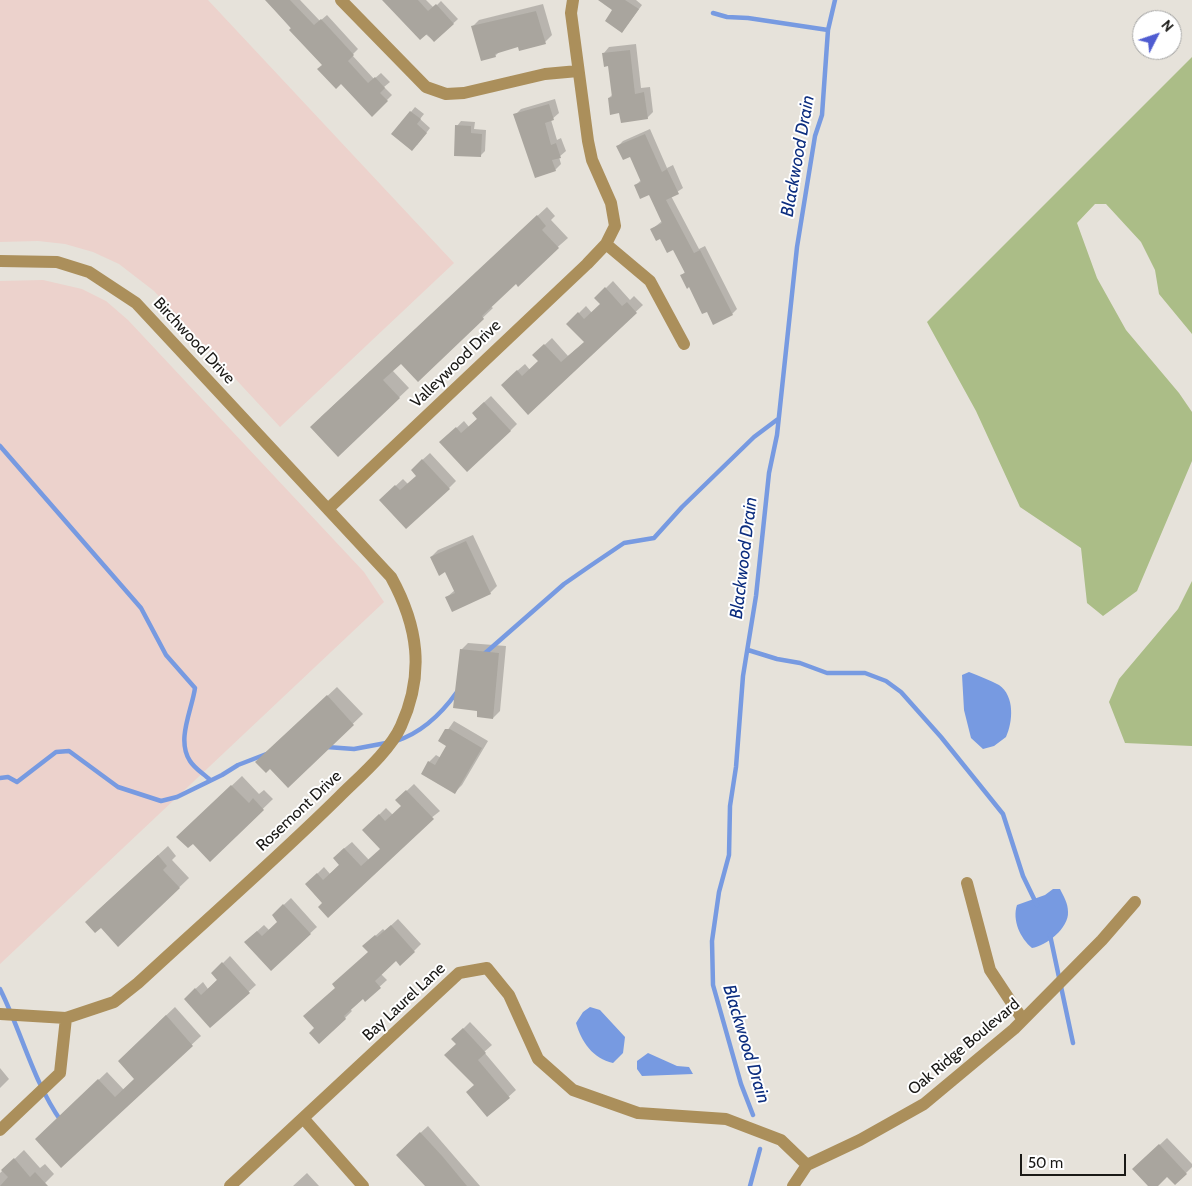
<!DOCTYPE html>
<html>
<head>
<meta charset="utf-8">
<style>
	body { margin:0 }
	#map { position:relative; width:1192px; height:1186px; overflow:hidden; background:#e6e2da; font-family:Cabin,sans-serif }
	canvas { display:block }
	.north { position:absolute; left:1132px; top:10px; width:50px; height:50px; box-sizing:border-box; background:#fff; border:1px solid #a3a3a2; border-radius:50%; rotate:49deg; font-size:14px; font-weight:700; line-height:20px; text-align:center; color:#1a1916 }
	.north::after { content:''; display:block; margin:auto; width:18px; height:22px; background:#4f5cd1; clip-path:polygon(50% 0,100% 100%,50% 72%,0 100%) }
	.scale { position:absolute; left:1020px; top:1154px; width:106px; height:22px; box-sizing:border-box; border:2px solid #1a1916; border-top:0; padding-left:6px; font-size:15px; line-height:18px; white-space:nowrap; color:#1a1916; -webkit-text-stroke:4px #fff; paint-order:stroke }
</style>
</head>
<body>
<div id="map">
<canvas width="1192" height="1186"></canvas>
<div class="north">N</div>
<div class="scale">50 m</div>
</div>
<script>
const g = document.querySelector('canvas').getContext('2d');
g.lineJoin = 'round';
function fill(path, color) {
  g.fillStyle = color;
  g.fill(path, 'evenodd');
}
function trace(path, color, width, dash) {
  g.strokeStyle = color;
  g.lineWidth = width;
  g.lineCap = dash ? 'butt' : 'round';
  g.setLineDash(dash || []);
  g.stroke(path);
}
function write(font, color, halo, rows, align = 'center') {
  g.font = font + ' Cabin,sans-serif';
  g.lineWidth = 4;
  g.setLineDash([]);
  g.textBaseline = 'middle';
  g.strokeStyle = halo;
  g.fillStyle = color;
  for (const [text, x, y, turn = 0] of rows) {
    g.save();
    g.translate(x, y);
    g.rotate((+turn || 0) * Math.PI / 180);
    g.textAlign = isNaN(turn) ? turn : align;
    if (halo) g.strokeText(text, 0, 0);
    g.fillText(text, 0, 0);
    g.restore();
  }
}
fill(new Path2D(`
	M0 0H208L454 263 280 427 154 291 119 264 93 252 65 244 38 241 0 242Z
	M43 280 82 289 106 301 128 320 364 572 384 602 0 964V281Z`), '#ecd2cc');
fill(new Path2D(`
	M1192 57V334L1159 294 1155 270 1141 242 1106 204H1095L1077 223 1097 278 1126 330 1179 393 1192 412V461L1137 591 1103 616 1087 603 1081 548 1020 507 976 411 927 322Z
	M1192 581V746L1125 743 1109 702 1119 679 1178 609Z`), '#abbd87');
fill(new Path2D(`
	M969 672C979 676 990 680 999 685 1015 696 1013 722 1006 737L994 746 983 749 971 738 964 710 962 675Z
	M1053 889H1060C1064 897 1068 903 1068 912 1069 928 1046 946 1032 948 1020 938 1012 920 1017 905L1045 895Z
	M590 1007 600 1010 625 1037 623 1053 613 1063C593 1059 581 1041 576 1023L583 1012Z
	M648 1053 677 1066 689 1067 693 1074 642 1076 637 1069V1061Z`), '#779ae1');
fill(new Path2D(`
	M266 0H300L320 21 327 15 358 49 352 55 374 79 381 73 390 82 384 87 392 95 372 115 323 65Z
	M384 0H426L434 8 441 1 458 19 434 41Z
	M612 0H636L642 5 622 32Z
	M543 4 552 35 545 42 519 46 500 51 495 56 473 26 479 20Z
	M636 44 641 88 650 87 653 112 647 118 620 112 609 98 613 94 609 65 604 53 609 47Z
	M555 99 559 113 551 120 557 140 561 138 566 151 559 157 561 164 555 170 515 115 521 109Z
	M415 107 424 114 420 119 430 128 417 145 393 134Z
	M461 121 475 122 474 129 486 130 485 151 481 155 457 126Z
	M650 129 667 168 673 165 683 188 671 196 699 249 705 246 737 309 732 314 707 310 682 275 685 272 674 248 651 230 662 221 650 194 636 185 641 180 631 155 618 146 623 141Z
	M547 207 555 216 551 220 568 238 490 306 493 308 418 380 401 362 392 370 409 388 338 455 321 417Z
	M613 281 630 300 634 296 643 305 528 413 509 378 525 364 530 370 540 361 534 355 552 338 568 356 585 342 568 324 586 306 592 313 601 304 596 298Z
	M491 396 517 424 510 431 448 436 464 421 469 427 478 418 480 406Z
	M430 453 456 481 449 488 388 493 403 479 408 484 418 476 419 463Z
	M473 535 497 586 490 593 447 597 455 590 446 571 431 557 438 550Z
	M468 643 506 646 500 711 493 718 479 710 461 650Z
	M337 687 363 714 288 786 266 753Z
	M454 721 488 741 462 785 455 792 429 762 436 755 441 758 448 746 440 741Z
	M242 776 259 794 264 790 273 799 210 860 188 827Z
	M414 784 440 811 324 903 307 884 324 867 330 874 340 864 341 851 352 842 369 860 382 848 364 830 386 808 393 815 402 806 397 800Z
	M168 846 176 856 172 860 189 878 118 946 96 912Z
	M291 898 317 927 271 969 253 935 264 925 269 930 279 922 273 915Z
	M398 919 421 944 401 964 397 959 381 974 387 980 365 1000 363 997 350 1009 352 1011 345 1018 315 1028 336 987 369 952 364 946 383 929 385 931Z
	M230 956 256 985 210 1027 192 992 203 982 208 989 218 979 220 966Z
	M175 1007 201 1036 61 1166 45 1131 107 1072 124 1090 136 1079 159 1022Z
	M470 1022 492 1045 484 1052 516 1090 487 1116 457 1044 453 1039Z
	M0 1068 9 1079 0 1088Z
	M428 1126 480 1186H426L404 1148Z
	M1167 1138 1192 1164V1167L1175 1184 1167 1176 1156 1186H1149L1134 1169Z
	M24 1150 40 1168 45 1164 54 1174 42 1186H0V1173Z
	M307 1173 319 1186H293Z`), '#0003');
trace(new Path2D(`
	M713 13 727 17 748 18 828 30
	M0 446 141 608 166 655 195 688C192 710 176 740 190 761 195 769 204 774 210 780
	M748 650 777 659 800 663 827 673H865L886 681 901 692 941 737 1003 814 1023 876 1037 905
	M483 655 564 584 590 566 624 543 654 538 682 507 754 437 778 419
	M396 741C421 733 442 713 457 692
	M327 747 354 749 386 743
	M0 778 8 777 17 782 56 752 69 751 118 787 161 801 177 797 222 775 238 765 269 753
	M1050 935 1073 1043
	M0 989C22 1033 33 1081 61 1121
	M753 1115 741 1084 713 985 712 941 719 892 729 855 730 806 736 767 743 676 756 596 769 473 777 435 797 247 815 136 822 115 828 30 835 0
	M750 1186 760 1149`), '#779ae1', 4.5);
fill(new Path2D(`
	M265 0H290L314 25 321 19 354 55 348 61 368 83 375 77 385 88 380 93 388 101 372 117 341 84 336 89 317 69 322 65 289 30 291 28Z
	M382 0H418L428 11 436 4 454 24 434 42 427 34 420 40Z
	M598 0H625L639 9 622 33 605 21 612 10Z
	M536 11 546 44 519 51 518 47 495 54 496 57 481 61 471 26Z
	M630 50 635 94 644 92 648 119 621 123 619 113 610 115 608 98 612 97 608 66 604 67 602 53Z
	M549 104 554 120 545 123 551 145 556 143 561 158 552 160 556 171 535 178 513 114Z
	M410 111 421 119 417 124 427 133 412 151 391 134Z
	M455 125 471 126V133L482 134 481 157 454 156Z
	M645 134 662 172 667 169 679 194 666 200 694 253 700 250 733 315 713 325 707 312 702 314 689 287 687 289 680 275 685 273 673 250 667 253 660 239 656 241 650 229 662 223 649 195 640 199 634 185 641 182 630 157 623 160 616 146Z
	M537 215 546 226 542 230 559 248 518 287 516 284 482 316 484 319 418 382 401 364 383 380 400 398 338 457 310 427Z
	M605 287 622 306 627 302 637 313 528 415 501 385 517 370 522 376 538 361 532 355 544 344 561 362 584 342 566 324 578 312 584 319 600 304 594 298Z
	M484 402 511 431 467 472 439 442 456 427 461 433 477 419 472 413Z
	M422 459 450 489 406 529 379 500 395 485 400 490 416 476 411 470Z
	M466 541 491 594 452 612 445 597 455 593 445 572 439 576 430 557Z
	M460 649 499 653 493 719 477 717V711L453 708Z
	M327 695 354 725 288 788 270 769 266 773 255 762Z
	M445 729H450L482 748 455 794 421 774 428 761 435 765 446 746 438 741Z
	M231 785 249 803 253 798 264 810 210 862 193 844 188 848 176 837Z
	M406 790 434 819 328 918 318 907 322 903 305 884 317 873 323 880 339 865 333 858 344 848 361 866 380 849 362 830 379 814 385 821 401 806 395 800Z
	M158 855 167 866 163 870 180 888 118 947 101 928 95 933 85 922Z
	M283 904 311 934 271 971 244 942 257 931 262 936 277 922 272 915Z
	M391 925 415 952 400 966 396 961 375 981 381 988 365 1002 363 999 344 1016 346 1019 319 1044 309 1033 314 1028 303 1016 335 988 332 984 368 952 362 946 375 935 377 937Z
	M222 962 250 993 210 1028 184 999 195 988 201 995 217 980 211 973Z
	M166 1015 193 1046 61 1168 35 1139 98 1079 115 1097 134 1079 118 1061Z
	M463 1028 486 1053 478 1060 510 1098 487 1117 466 1092 474 1085 444 1055 456 1044 451 1039Z
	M420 1132 443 1157 467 1186H425L396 1155Z
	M1159 1144 1187 1174 1175 1185 1167 1177 1158 1186H1148L1132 1169Z
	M14 1158 30 1177 35 1172 48 1186H0L8 1177 1 1170Z`), '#a9a59e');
trace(new Path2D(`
	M341 0 426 87 446 94 464 93 545 74 578 71
	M606 244 650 281 684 344
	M0 261 57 262 89 272 136 303 391 577C418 626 425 673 401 726 390 751 358 778 339 797 274 861 205 921 138 983L114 1002 66 1018 0 1014
	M328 509 587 264 606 244 615 226 611 203 592 160 588 141 571 13 573 0
	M967 883 990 970 1023 1020
	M303 1118 363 1186
	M0 1130 60 1073 66 1018
	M230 1186 459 973 487 968 509 995 538 1059 573 1090 638 1113 726 1119 781 1140 807 1165
	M793 1186 807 1165 860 1140 924 1104 1014 1029 1102 940 1135 902`), '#ab8f5b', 12);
write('16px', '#1a1916', '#fff', [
	["Birchwood Drive",194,341,47],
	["Valleywood Drive",456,364,-44],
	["Rosemont Drive",299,811,-43],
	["Bay Laurel Lane",404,1002,-43],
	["Oak Ridge Boulevard",964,1047,-40]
]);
write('italic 18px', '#0d2e7f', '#fff', [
	["Blackwood Drain",798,156,-80],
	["Blackwood Drain",744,558,-83],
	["Blackwood Drain",746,1044,73]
]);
</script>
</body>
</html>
